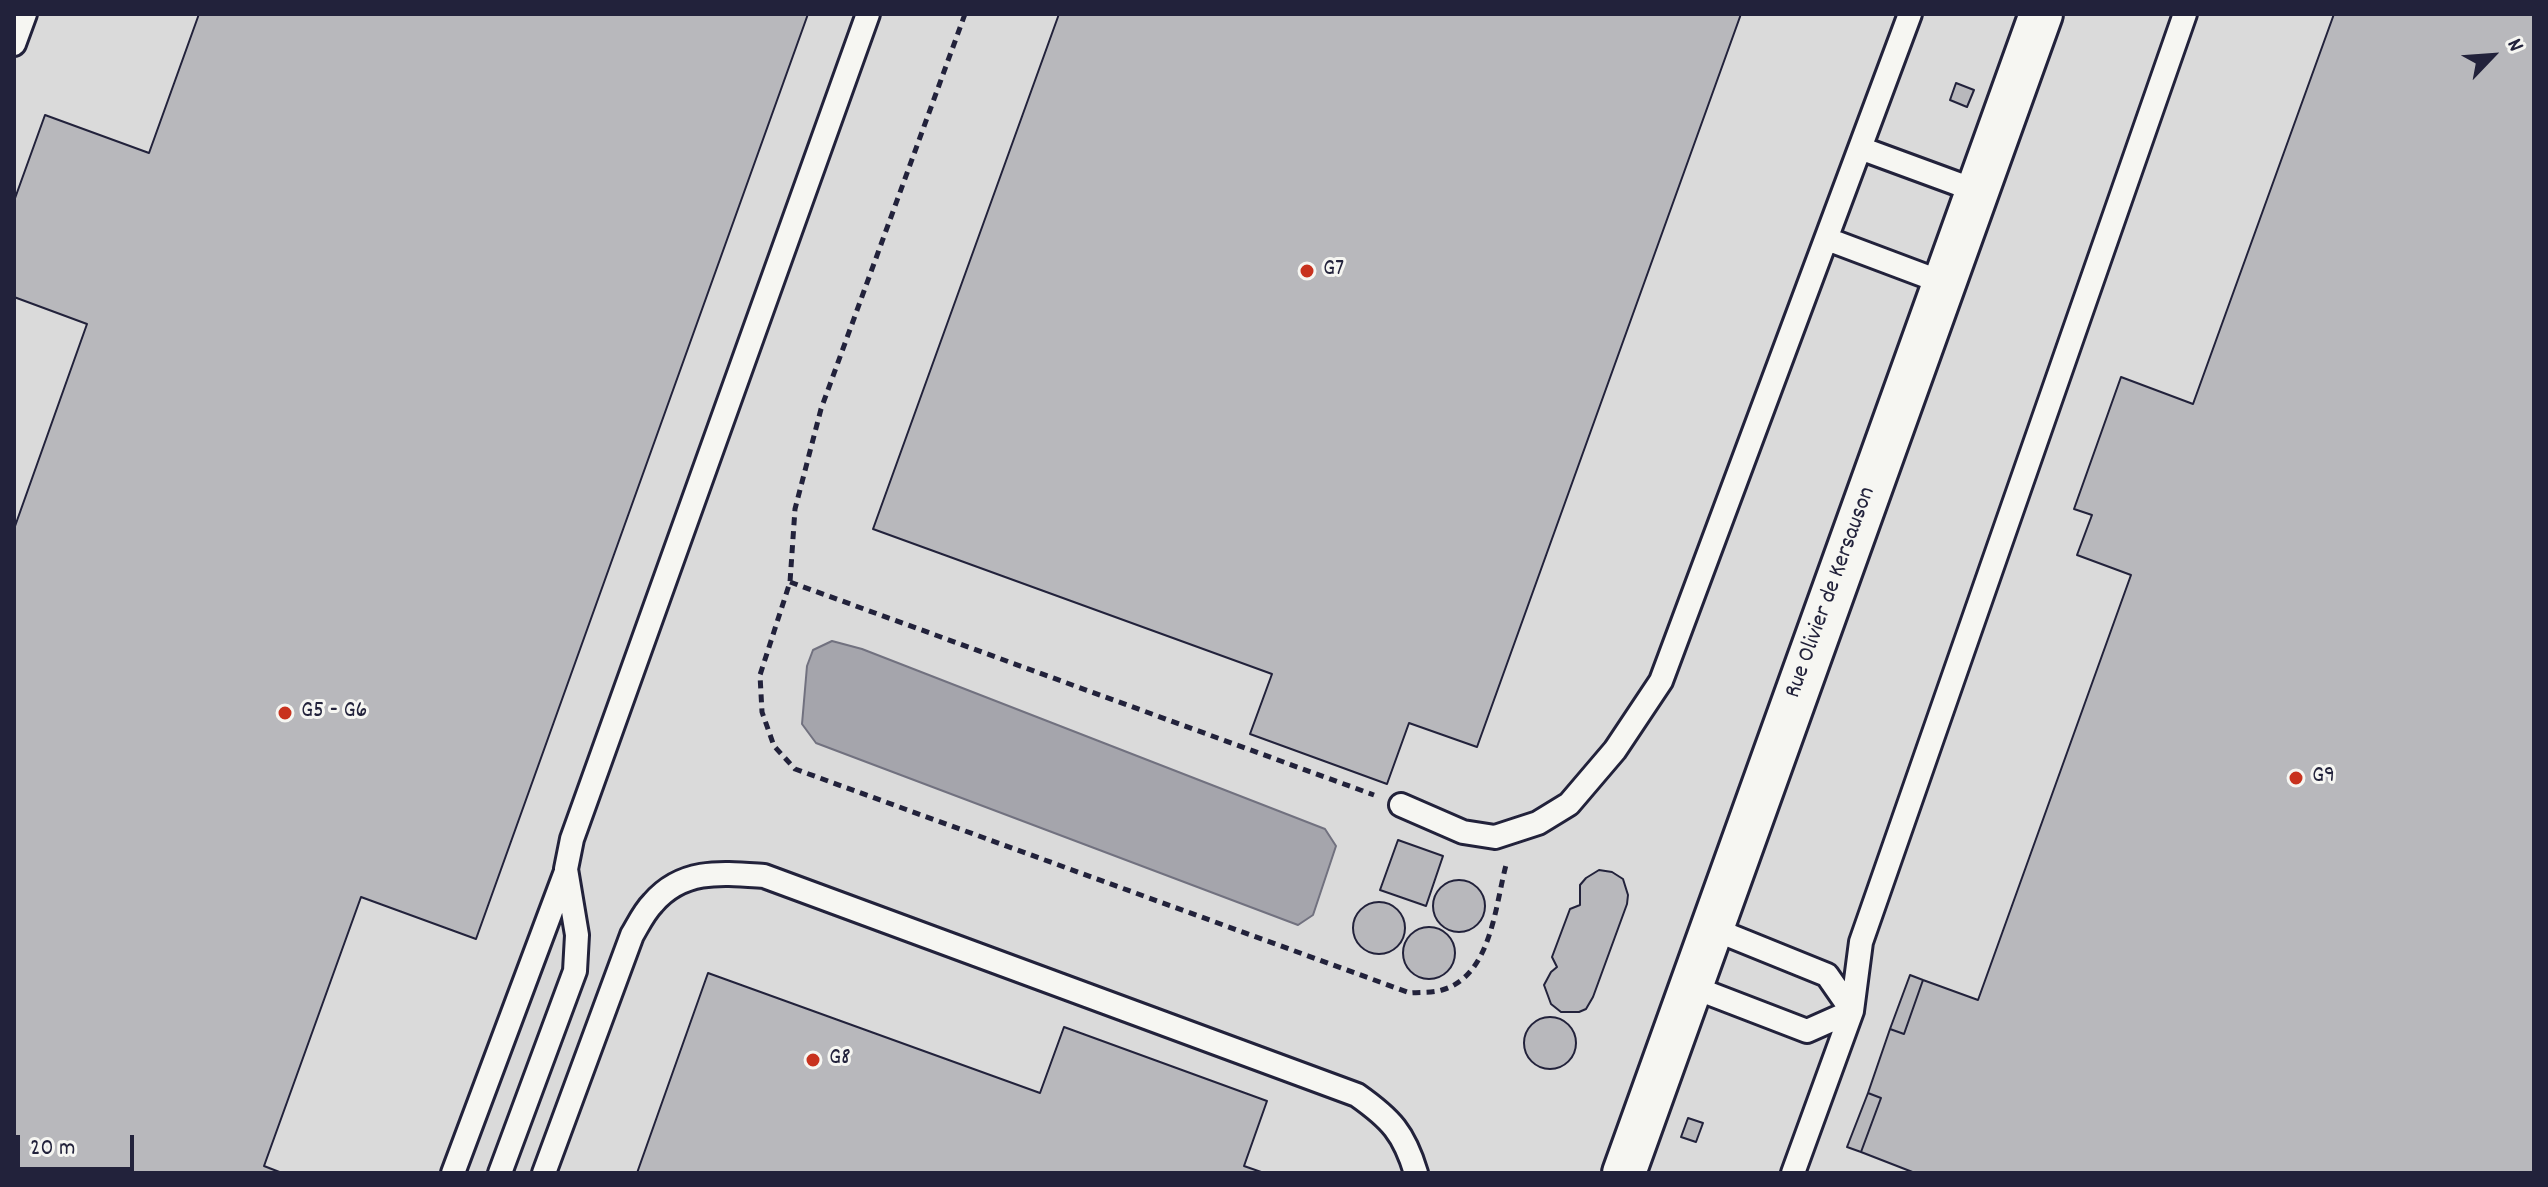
<!DOCTYPE html>
<html>
<head>
<meta charset="utf-8">
<style>
	body { margin:0 }
	#map { position:relative; width:2548px; height:1187px; overflow:hidden; background:#e9e9e7; font-family:Dekko,sans-serif }
	canvas { display:block }
	.frame { position:absolute; inset:0; border:16px solid #22223b; pointer-events:none }
	.north { position:absolute; left:2452px; top:16px; width:80px; height:80px; -webkit-text-stroke:6px #f6f6f2; paint-order:stroke; rotate:65deg; font-size:22px; font-weight:700; line-height:32px; text-align:center; color:#22223b }
	.north::after { content:''; display:block; margin:auto; width:28px; height:36px; background:#22223b; clip-path:polygon(50% 0,100% 100%,50% 72%,0 100%) }
	.scale { position:absolute; left:16px; top:1135px; width:118px; height:36px; box-sizing:border-box; border:4px solid #22223b; border-top:0; padding-left:10px; font-size:24px; line-height:28px; white-space:nowrap; color:#22223b; -webkit-text-stroke:6px #f6f6f2; paint-order:stroke }
</style>
</head>
<body>
<div id="map">
<canvas width="2548" height="1187"></canvas>
<div class="frame"></div>
<div class="north">N</div>
<div class="scale">20 m</div>
</div>
<script>
const g = document.querySelector('canvas').getContext('2d');
g.lineJoin = 'round';
function fill(path, color) {
  g.fillStyle = color;
  g.fill(path, 'evenodd');
}
function trace(path, color, width, dash) {
  g.strokeStyle = color;
  g.lineWidth = width;
  g.lineCap = dash ? 'butt' : 'round';
  g.setLineDash(dash || []);
  g.stroke(path);
}
function write(font, color, halo, rows, align = 'center') {
  g.font = font + ' Dekko,sans-serif';
  g.lineWidth = 6;
  g.setLineDash([]);
  g.textBaseline = 'middle';
  g.strokeStyle = halo;
  g.fillStyle = color;
  for (const [text, x, y, turn = 0] of rows) {
    g.save();
    g.translate(x, y);
    g.rotate((+turn || 0) * Math.PI / 180);
    g.textAlign = isNaN(turn) ? turn : align;
    if (halo) g.strokeText(text, 0, 0);
    g.fillText(text, 0, 0);
    g.restore();
  }
}
fill(new Path2D(`
	M14 14H2534V1173H14Z`), '#dadada');
const water = new Path2D(`
	M832 641 862 649 1325 829 1336 846 1313 915 1298 925 816 743 802 724 807 666 813 650Z`);
fill(water, '#a5a5ac');
trace(water, '#71717f', 2);
const building = new Path2D(`
	M199 14H808L476 939 361 897 264 1166 282 1173H14V529L87 324 14 297V201L45 115 149 153Z
	M1059 14H1741L1477 747 1409 723 1387 784 1250 734 1272 674 873 529Z
	M2334 14H2534V1173H1915L1861 1152 1881 1098 1868 1093 1890 1029 1904 1034 1923 980 1978 1000 2131 575 2077 555 2092 515 2074 509 2121 377 2193 404Z
	M1956 83 1974 90 1967 107 1950 100Z
	M1398 840 1443 856 1426 906 1380 890Z
	M1599 870 1612 872 1623 879 1628 895 1627 904 1593 997 1586 1009 1579 1012H1561L1551 1004 1544 985 1551 972 1557 967 1552 957 1570 909 1580 905V885L1586 878Z
	M1433 906a26 26 0 1 1 52 0a26 26 0 1 1-52 0Z
	M1353 928a26 26 0 1 1 52 0a26 26 0 1 1-52 0Z
	M1403 953a26 26 0 1 1 52 0a26 26 0 1 1-52 0Z
	M708 973 1040 1093 1064 1027 1267 1101 1244 1166 1264 1173H637Z
	M1910 975 1923 980 1904 1034 1890 1029Z
	M1524 1043a26 26 0 1 1 52 0a26 26 0 1 1-52 0Z
	M1868 1093 1881 1098 1861 1152 1847 1147Z
	M1688 1118 1703 1123 1696 1142 1681 1137Z`);
fill(building, '#b8b8bc');
trace(building, '#22223b', 2);
const service = new Path2D(`
	M14 44 25 14
	M1860 148 1977 191
	M1827 239 1944 283
	M1401 805 1463 832 1495 837 1538 823 1569 804 1615 750 1661 681 1910 14
	M1690 986 1807 1031 1852 1011 1827 975 1711 928
	M453 1173 565 874
	M500 1173 575 971 577 935 566 869 572 839 868 14
	M544 1173 632 935C638 925 644 912 653 903 683 868 723 873 764 876L1357 1095C1391 1119 1404 1133 1416 1173
	M1793 1173 1852 1011 1861 942 2185 14`);
const minor = new Path2D(`
	M1624 1173 2041 14`);
trace(service, '#22223b', 28);
trace(minor, '#22223b', 48);
trace(new Path2D(`
	M965 14 821 409 795 509 790 582 760 675 762 712 774 746 795 769 1410 993C1420 992 1432 993 1442 990 1491 976 1495 907 1506 865
	M790 582 1374 795`), '#22223b', 5, [8, 6]);
trace(service, '#f6f6f2', 22);
trace(minor, '#f6f6f2', 42);
for (const [x, y, r, color] of [
	[1307,271,8,"#c8321e"],
	[285,713,8,"#c8321e"],
	[2296,778,8,"#c8321e"],
	[813,1060,8,"#c8321e"]
]) {
  const dot = new Path2D();
  dot.arc(x, y, r, 0, 2 * Math.PI);
  g.fillStyle = color;
  g.fill(dot);
  trace(dot, '#f6f6f2', 3);
}
write('24px', '#22223b', '#f6f6f2', [
	["G7",1323,271],
	["G5 - G6",301,713],
	["G9",2312,778],
	["G8",829,1060]
], 'left');
write('24px', '#22223b', '#f6f6f2', [
	["Rue Olivier de Kersauson",1832,593,-70]
]);
</script>
</body>
</html>
